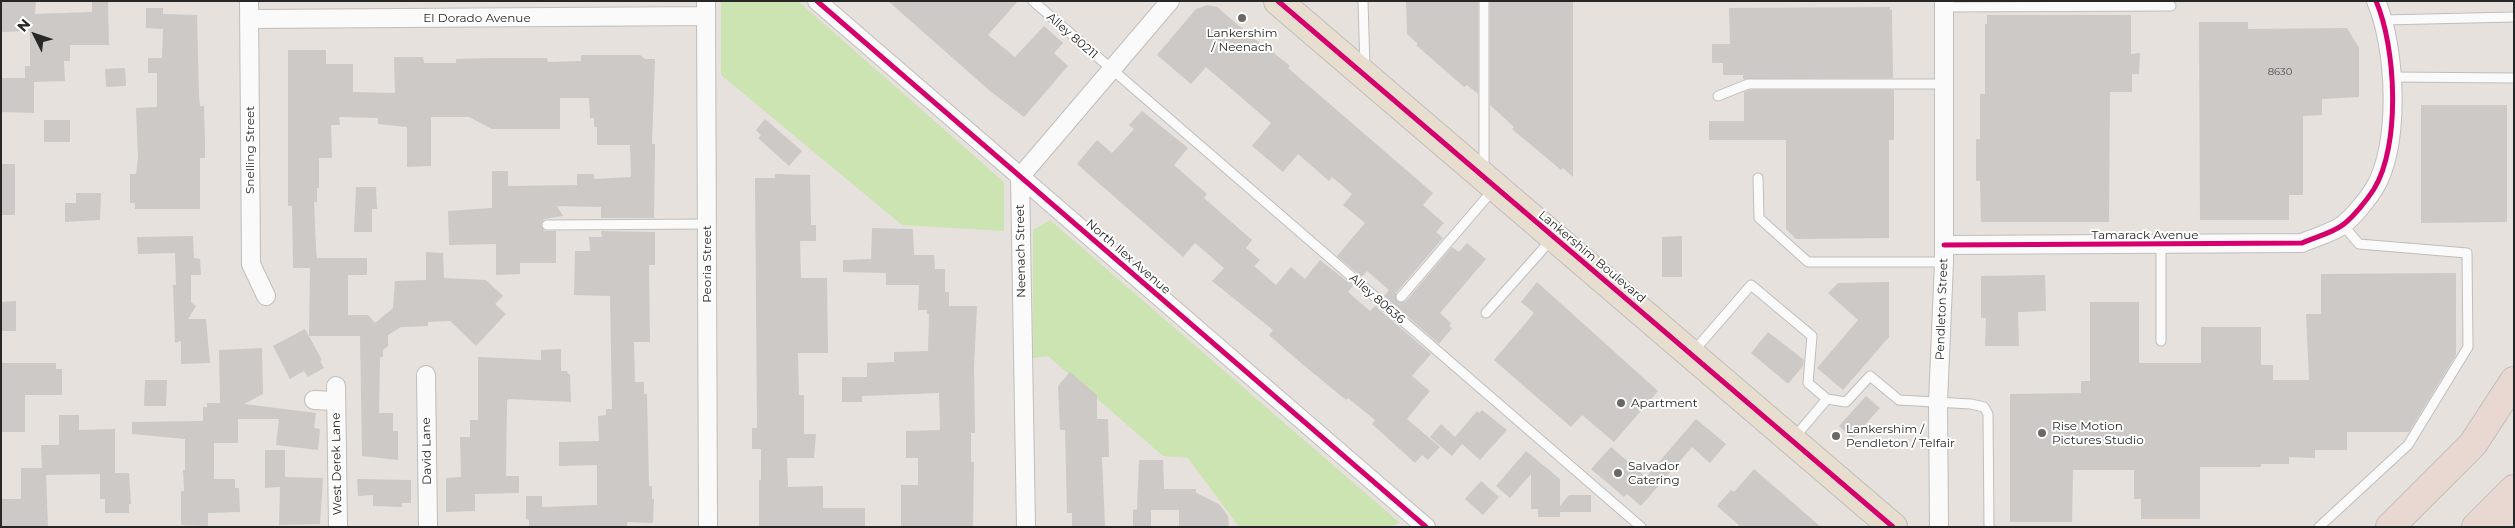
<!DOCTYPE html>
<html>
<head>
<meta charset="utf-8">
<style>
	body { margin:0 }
	#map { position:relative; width:2515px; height:528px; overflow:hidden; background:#e6e1dc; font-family:Montserrat,sans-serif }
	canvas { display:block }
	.frame { position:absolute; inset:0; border:2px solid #272727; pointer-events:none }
	.north { position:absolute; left:10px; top:10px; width:50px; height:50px; -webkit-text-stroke:4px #fff; paint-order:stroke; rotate:311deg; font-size:14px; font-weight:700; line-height:20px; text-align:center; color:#272727 }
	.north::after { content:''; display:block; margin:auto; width:18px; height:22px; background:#272727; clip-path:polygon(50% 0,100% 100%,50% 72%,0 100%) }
</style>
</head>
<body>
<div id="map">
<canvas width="2515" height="528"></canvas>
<div class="frame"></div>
<div class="north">N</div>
</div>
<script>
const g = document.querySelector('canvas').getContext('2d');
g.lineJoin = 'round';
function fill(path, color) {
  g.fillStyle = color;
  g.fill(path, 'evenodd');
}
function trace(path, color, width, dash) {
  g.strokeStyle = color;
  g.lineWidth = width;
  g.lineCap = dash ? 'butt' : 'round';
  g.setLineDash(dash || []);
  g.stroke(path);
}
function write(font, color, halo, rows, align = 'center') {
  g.font = font + ' Montserrat,sans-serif';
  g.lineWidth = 4;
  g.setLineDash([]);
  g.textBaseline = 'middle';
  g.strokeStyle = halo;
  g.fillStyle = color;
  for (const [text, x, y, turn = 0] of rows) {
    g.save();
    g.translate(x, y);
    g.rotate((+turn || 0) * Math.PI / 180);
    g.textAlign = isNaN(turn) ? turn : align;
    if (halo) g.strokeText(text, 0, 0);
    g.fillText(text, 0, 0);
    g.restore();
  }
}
fill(new Path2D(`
	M721 1H798L1004 182V231L902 225 721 75Z
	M1050 220 1400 523 1389 527H1239L1188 458 1163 456 1048 356 1033 358V230Z`), '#cce4b2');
fill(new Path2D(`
	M1 1H36L35 14 92 12V1H108L109 45H70V61H64L65 81 34 82V113L1 112V78H25V66H30V31L1 32Z
	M888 1H1018L988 35 1015 57 1044 26 1063 43 1054 53 1068 66 1024 117 990 91Z
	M1406 1H1478V94L1467 85 1464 87 1416 45 1418 44 1407 34Z
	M1490 1H1573V177L1563 168 1561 170 1512 129 1514 127 1490 105Z
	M1207 5 1217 7 1262 45 1263 44 1290 66 1288 68 1433 193 1423 205 1444 223 1436 232 1443 238 1396 293 1397 301 1400 303 1406 301 1452 247 1459 252 1467 243 1486 259 1440 313 1451 323 1449 326 1452 328 1439 344 1384 296 1389 290 1367 271 1362 277 1337 256 1365 223 1343 205 1352 194 1332 177 1329 181 1298 154 1283 172 1252 146 1271 123 1206 67 1191 84 1157 55 1196 9Z
	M1890 7V10H1892L1893 78 1743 79V75H1723V63H1712V44H1730L1729 8Z
	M146 8H163V14L197 15 199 95 200 106H204L205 142V158H200V209H135V203H130V174H136L138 158 136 108 157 107V73H148V58H162L163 29 146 28Z
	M1987 15H2131V54L2140 53 2139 74H2132V92H2110L2109 222H1981L1980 181H1976V139H1980V94H1985V24H1987Z
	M2199 22H2248V29L2347 28 2359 48V97L2322 99V115L2303 116V195H2289V220H2200Z
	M288 50H326V64H353V92L395 93 394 57H423L424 63H456V59L490 58H547L548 62 581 61V55H640L645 59H655L652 144H655V155L654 218H601V207L557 206 563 216 544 219 541 225 544 231H556V263H520V274L496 275V244L449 245 448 211 492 208V171H508V186L577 185V174H594V179L631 177 630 145H597V127H594V118H590L589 98H560V129H492L469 117H431V166L407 167V127L378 124V118L339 117 340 125H331L332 158H319V188H317V202H314L316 248 317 258H367V275H348V315H368L375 323 393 308 395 281 426 280V252L443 253 444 278 486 280 503 296 495 304 506 314 476 346 450 321 428 322V326L401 327 388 335V346L383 350V357H380L379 413H393V431H398V460L362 456 360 336H309L310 268H293L292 206H288Z
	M125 68 126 86 106 87 105 69Z
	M1749 90H1894V140H1889V238L1796 239 1786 229V140H1709V121H1744V92Z
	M2421 105H2507V222L2421 223Z
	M1142 111 1188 148 1174 165 1207 194 1204 198 1252 240 1246 248 1260 260 1254 266 1276 285 1291 267 1305 279 1320 260 1353 286 1348 292 1370 311 1375 306 1431 354 1412 376 1430 391 1407 419 1440 447 1428 460 1422 455 1415 463 1372 424 1375 420 1348 398 1346 400 1301 363 1269 335 1273 330 1212 281 1224 268 1195 243 1183 257 1077 164 1097 140 1112 153 1134 129 1129 125Z
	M765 119 802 151 789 166 758 138 761 135 756 130Z
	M44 120H70V142H44Z
	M1 164H15V215H1Z
	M775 174 810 175 811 225H816V241H800L801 278H827L828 353H798L799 395H804V434H816L814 458H787L788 487 823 486V508H865V527H759V480H761V449H752V428H757L755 178H775Z
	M356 187H376L377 209H372V232H354Z
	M76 193H101L100 220 65 222V203H76Z
	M872 228 913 229 914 255H934L935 269H945V292H949V306H977L974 366 975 433H971V462H974L973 527H901V485H918V458H906V431L940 430 939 393 862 396V402H842V377H867V363L894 362V352L928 351 929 314H927V310H918L919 285H886V273L843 272V260L871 259Z
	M601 231 655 232V265H649L650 342H634L635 382H644V394H647L649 486H652V499H654L653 523 627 522V527H529V520L526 519V496H542V507L597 505V465L559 466V442L599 441 598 416 606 415V409H612L610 296 574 295 575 251H590L589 237H602Z
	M193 236 194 258 200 259 201 275H191V302L196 306 188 319H206L210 363 181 364V341L175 343 173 285H176L175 253 138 254 137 237Z
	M1682 236V277H1662V237Z
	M2456 273V355L2409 432H2347V450H2315V458L2289 457V464H2261V467H2200V519H2141V499H2134V470H2073L2072 522H2010V394L2081 393V381H2090V302H2139V363H2201V327H2261V365H2273V380H2309L2306 314H2321V274Z
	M2045 275 2046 311 2018 312 2019 346H1985L1986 318H1981V276Z
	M1537 282 1658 391 1614 442 1582 415 1571 427 1494 360 1534 313 1521 302Z
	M1889 282V337L1843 390 1817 368 1858 320 1828 293 1838 283Z
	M16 301V331H1V302Z
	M305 329 322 360 320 361 324 368 308 377 304 371 290 379 273 346Z
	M1768 332 1804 360 1803 366 1789 383H1787L1751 353Z
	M262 348 263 394 244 404 316 413 314 428 320 429 318 450 276 445 279 419H238V443H214V479H235V488H239L240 512 208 513V526L181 525V491H184L183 470H185V439L132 434V422L203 421V407H207V403H220L219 350Z
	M561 349V371H567L568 374H570L571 402 509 399 507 401 506 476H519V493L475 494V511L446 512V478L461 477 460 437H470V420H478V357L541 360V350Z
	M1 363H56V369H62V395H25V432H1Z
	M1070 372 1097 395V419H1108L1109 457H1102L1105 527H1072V513H1067L1065 430H1060L1058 386Z
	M145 380H167L166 406H144Z
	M1866 396 1880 408 1852 439 1839 426Z
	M1482 410 1507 430 1480 460 1462 444 1452 456 1430 437 1441 424 1455 437 1477 411 1479 413Z
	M59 415H79V430L115 429V473H129L131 504H129V513H105V499H100V474L46 475 48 527H1V499H21V468H42L41 445H59Z
	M1696 419 1726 444 1710 463 1692 447 1641 506 1627 494 1624 497 1591 469 1611 447 1646 477Z
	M265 450H285V477L323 478 320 524 279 525 280 487 265 488Z
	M1526 451 1560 479V506L1569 495H1591V512H1560V517H1538V509H1531V474L1510 498 1496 486Z
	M1139 460H1163L1164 489H1196V493L1219 504 1228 516 1229 527H1179V510H1151V527H1133V510L1137 509Z
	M1754 469 1821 527H1741L1717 506 1731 490 1734 492Z
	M357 479 411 480V503H402V507L373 506V495L358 496Z
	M1481 481 1499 497 1483 515 1465 499Z`), '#ccc9c6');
const lane = new Path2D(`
	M1033 1 1641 527
	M1363 1 1365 68
	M1944 7 2171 6
	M2384 20 2514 17
	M2391 77 2514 78
	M1718 96 1748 84H1944
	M1484 170V1
	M1758 178 1759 218 1808 262H1944
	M547 225 707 224
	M1401 297 1493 190
	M1486 313 1551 240
	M2161 341V246
	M1693 352 1751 285 1812 336 1808 383 1827 399
	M1794 438 1827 399 1846 402 1870 376 1899 400 1971 404 1984 407 1988 414 1989 527
	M2319 527 2408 445 2468 347 2467 253 2359 244 2343 225`);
const street = new Path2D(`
	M249 1 251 264 266 296
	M706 1 708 527
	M817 1 1426 527
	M249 19 706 16
	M1944 245 2302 243C2315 237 2333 233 2344 224 2354 216 2367 200 2374 189 2401 145 2396 47 2376 1
	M426 375 428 527
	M336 386 338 527
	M314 400 336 401
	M1026 527 1020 177 1170 1
	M1939 527 1938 402 1944 262V1`);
const primary = new Path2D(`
	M1278 1 1893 527`);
const highway = new Path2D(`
	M2390 527 2473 444 2514 381
	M2476 527 2514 489
	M2510 527 2514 523`);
trace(lane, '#bfbebe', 11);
trace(street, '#bfbebe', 20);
trace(primary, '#bfbdbb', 30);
trace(highway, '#bfbdbb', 30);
trace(lane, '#fbfafa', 9);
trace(street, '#fbfafa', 18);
trace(primary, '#e7ded0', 28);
trace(highway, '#e8d8d1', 28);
trace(new Path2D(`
	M817 1 1426 527
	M1278 1 1893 527
	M1944 245 2302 243C2315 237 2333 233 2344 224 2354 216 2367 200 2374 189 2401 145 2396 47 2376 1`), '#d6006c', 5);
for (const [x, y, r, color] of [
	[1242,18,5,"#6a6866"],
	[1621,403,5,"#6a6866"],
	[2042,433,5,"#6a6866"],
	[1836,436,5,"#6a6866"],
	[1618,473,5,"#6a6866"]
]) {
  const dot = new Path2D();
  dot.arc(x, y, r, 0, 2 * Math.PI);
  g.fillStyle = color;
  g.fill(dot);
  trace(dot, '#fff', 2);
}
write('10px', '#515050', null, [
	["8630",2280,72]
]);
write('12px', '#272727', '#fff', [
	["El Dorado Avenue",477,18],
	["Alley 80211",1072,36,41],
	["Snelling Street",250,150,-90],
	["Tamarack Avenue",2145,235],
	["Neenach Street",1021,251,-91],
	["North Ilex Avenue",1128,257,41],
	["Lankershim Boulevard",1592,257,40],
	["Peoria Street",707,264,-90],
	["Alley 80636",1377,299,41],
	["Pendleton Street",1942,309,-88],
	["David Lane",427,451,-91],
	["West Derek Lane",337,464,-91]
]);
write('12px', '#272727', '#fff', [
	["Lankershim",1242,33,"center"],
	["/ Neenach",1242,47,"center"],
	["Apartment",1631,403],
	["Rise Motion",2052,426],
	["Pictures Studio",2052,440],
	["Lankershim /",1846,429],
	["Pendleton / Telfair",1846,443],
	["Salvador",1628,466],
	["Catering",1628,480]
], 'left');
</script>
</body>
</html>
